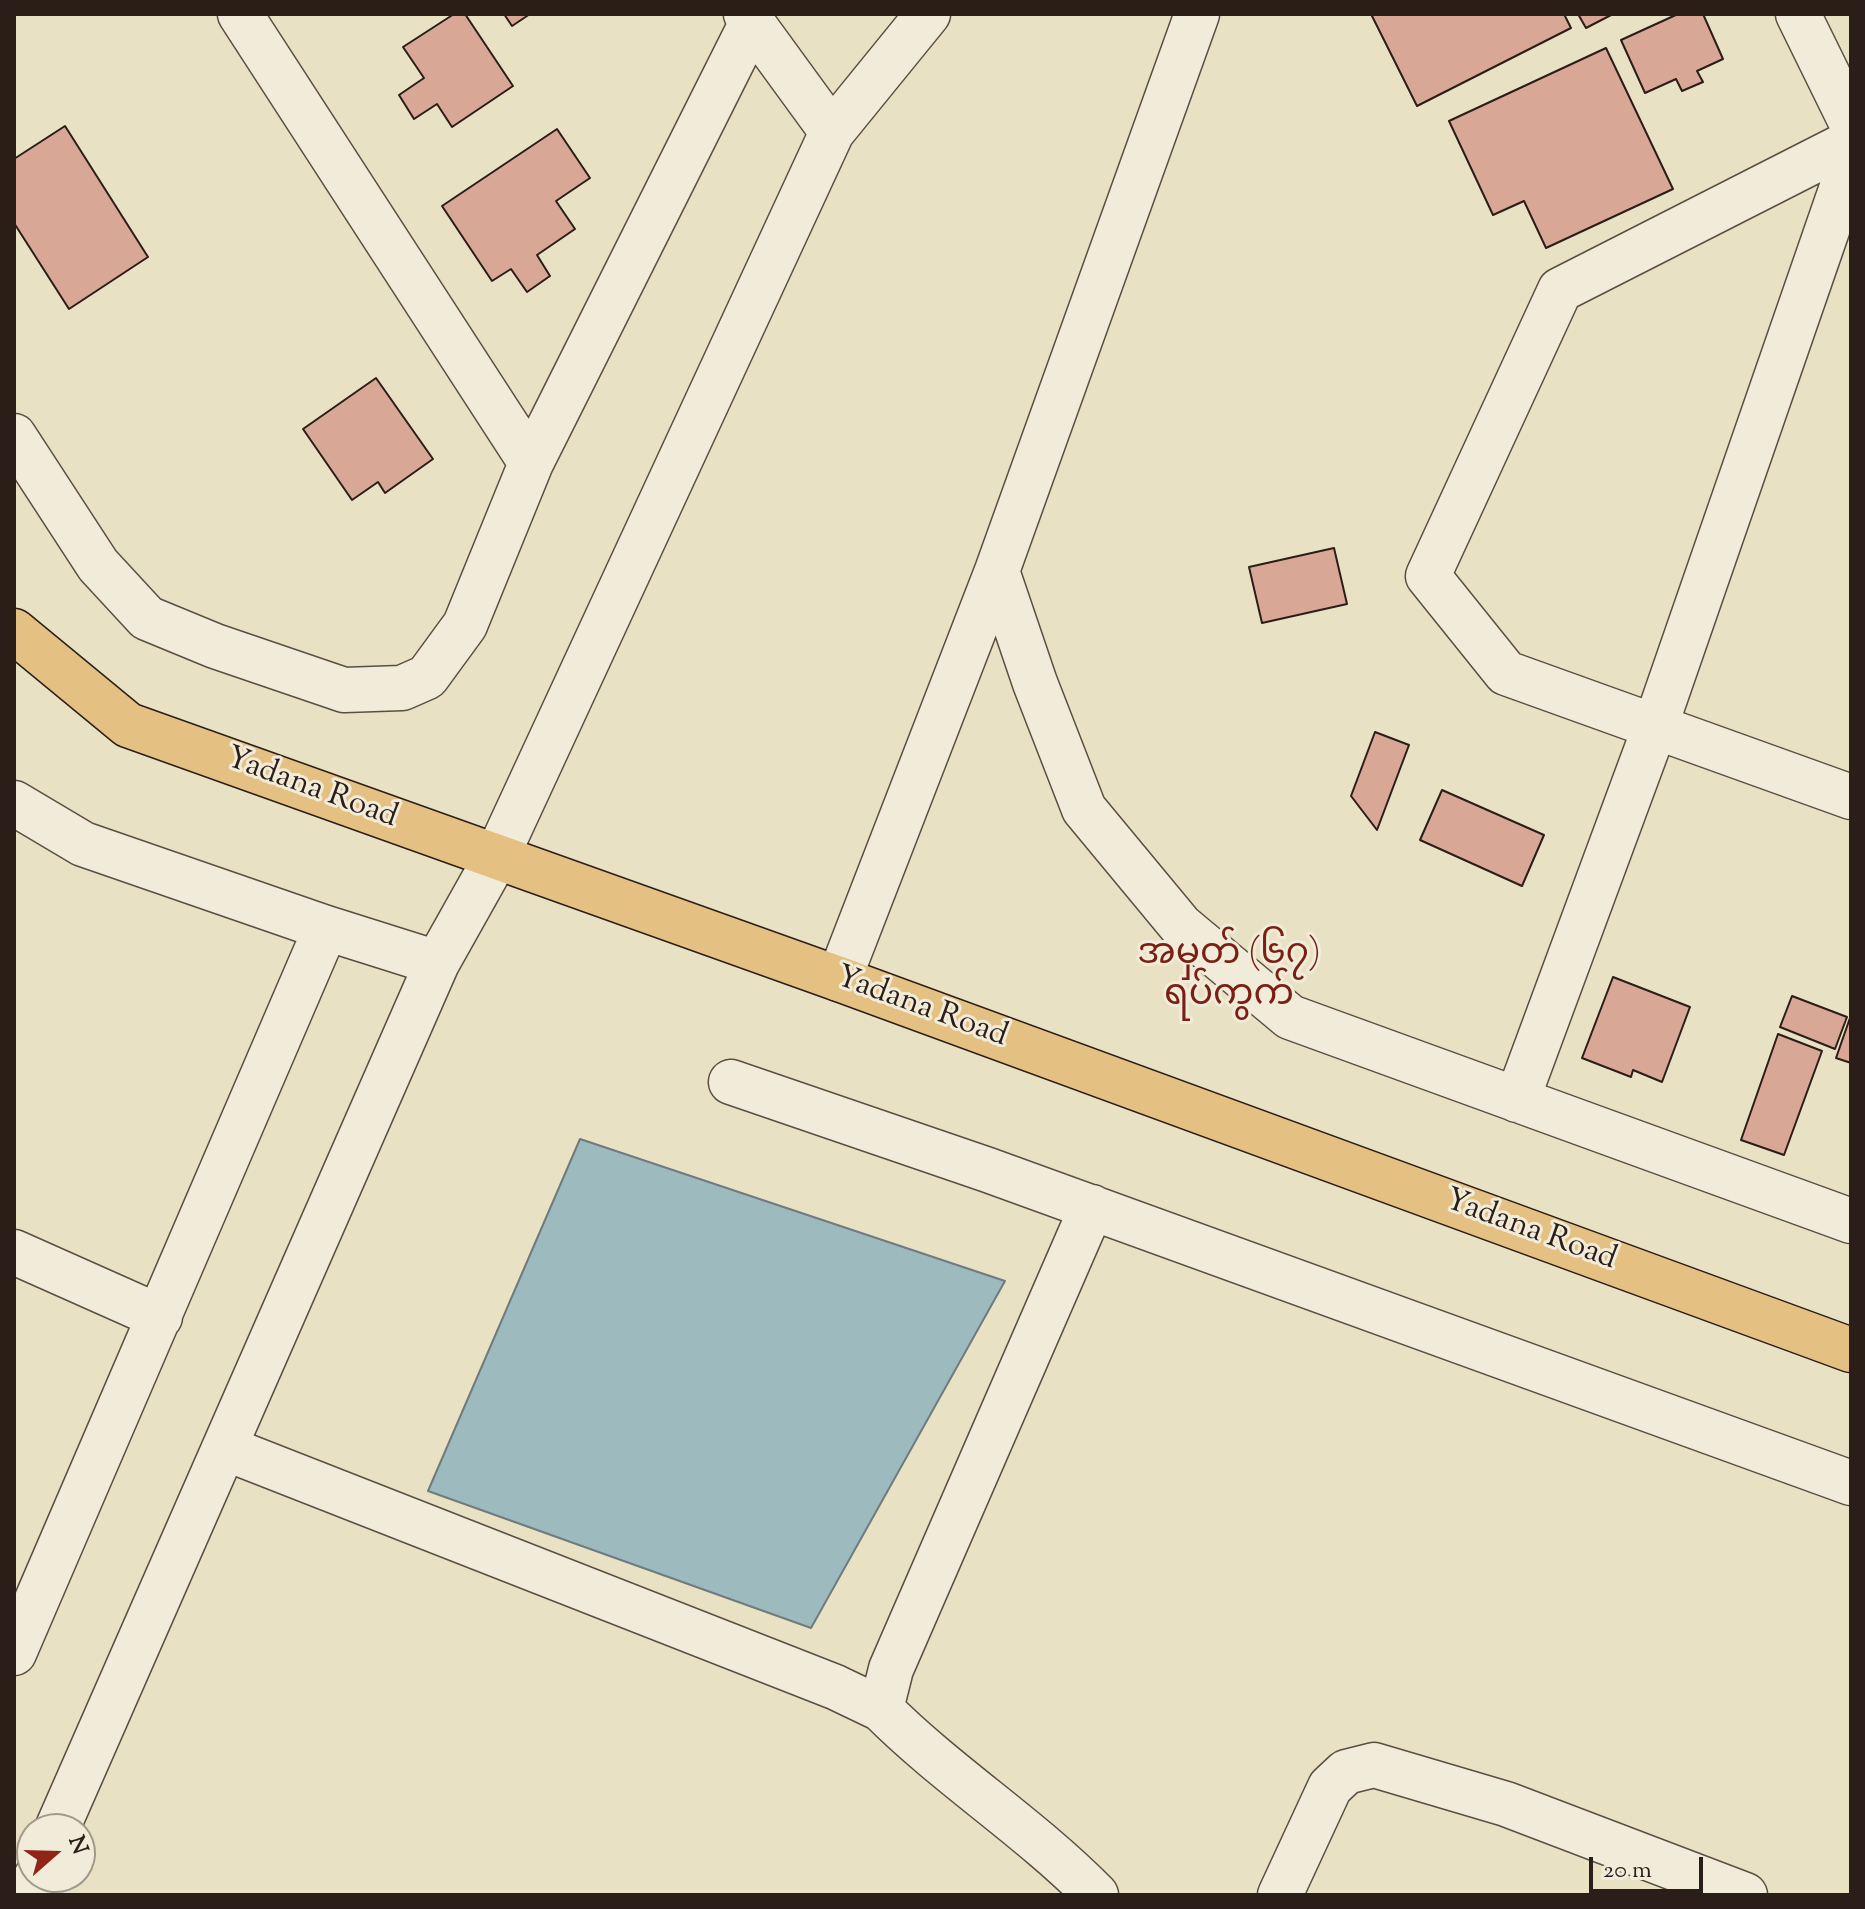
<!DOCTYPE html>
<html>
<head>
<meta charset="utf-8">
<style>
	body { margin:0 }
	#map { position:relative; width:1865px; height:1909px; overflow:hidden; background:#e9e1c4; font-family:"Sorts Mill Goudy",serif }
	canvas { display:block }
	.frame { position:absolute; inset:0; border:16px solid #2b1d17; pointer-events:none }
	.north { position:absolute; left:16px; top:1813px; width:80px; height:80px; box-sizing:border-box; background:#f1ecd9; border:2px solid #a2998b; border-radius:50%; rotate:70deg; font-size:22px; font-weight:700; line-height:32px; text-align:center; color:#2b1d17 }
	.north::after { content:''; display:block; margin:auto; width:28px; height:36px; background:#8f2418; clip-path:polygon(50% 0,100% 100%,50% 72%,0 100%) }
	.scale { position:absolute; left:1589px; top:1857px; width:114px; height:36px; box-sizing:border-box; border:4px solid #2b1d17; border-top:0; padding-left:10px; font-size:24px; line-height:28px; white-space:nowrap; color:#2b1d17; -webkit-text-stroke:6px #f1ecd9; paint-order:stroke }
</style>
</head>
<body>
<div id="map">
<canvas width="1865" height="1909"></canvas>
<div class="frame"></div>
<div class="north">N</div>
<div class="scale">20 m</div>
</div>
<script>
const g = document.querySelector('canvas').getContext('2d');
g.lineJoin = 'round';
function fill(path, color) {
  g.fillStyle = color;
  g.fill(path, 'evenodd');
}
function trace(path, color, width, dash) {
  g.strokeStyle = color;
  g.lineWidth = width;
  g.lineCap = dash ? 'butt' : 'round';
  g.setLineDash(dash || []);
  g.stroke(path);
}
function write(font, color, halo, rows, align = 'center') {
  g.font = font + ' "Sorts Mill Goudy","Noto Sans Myanmar",serif';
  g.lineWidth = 6;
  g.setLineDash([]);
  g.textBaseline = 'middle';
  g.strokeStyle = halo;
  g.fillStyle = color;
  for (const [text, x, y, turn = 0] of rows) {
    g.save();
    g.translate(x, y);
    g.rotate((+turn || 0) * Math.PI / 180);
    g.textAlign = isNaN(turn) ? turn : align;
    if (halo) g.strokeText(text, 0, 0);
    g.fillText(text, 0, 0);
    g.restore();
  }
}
const water = new Path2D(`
	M580 1139 1005 1281 811 1628 428 1491Z`);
fill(water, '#9dbabf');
trace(water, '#6f7b7c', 2);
const building = new Path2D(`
	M454 14H465L513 86 452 127 437 104 414 119 399 95 424 78 403 47Z
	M504 14H530L512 26Z
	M1371 14H1564L1571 28 1417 106Z
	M1578 14H1613L1586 28Z
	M1678 14H1703L1723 59 1697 71 1703 82 1682 91 1676 79 1645 93 1621 40Z
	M1606 48 1673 189 1546 248 1524 201 1493 215 1449 121Z
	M65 126 148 257 69 309 14 223V159Z
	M557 129 590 178 556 201 575 229 537 255 550 276 527 292 511 269 492 281 442 206Z
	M376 378 433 459 385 493 378 482 352 500 303 429Z
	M1334 548 1347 604 1262 623 1249 567Z
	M1375 732 1409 745 1377 830 1351 796Z
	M1442 790 1544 835 1522 886 1420 840Z
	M1613 977 1690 1007 1662 1082 1633 1070 1631 1077 1582 1058Z
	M1792 996 1847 1017 1835 1049 1780 1027Z
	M1851 1015V1063L1836 1058Z
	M1778 1034 1822 1051 1784 1155 1741 1140Z`);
fill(building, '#d8a796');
trace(building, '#2b1d17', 2);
const minor = new Path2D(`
	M240 14 531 463
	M746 14 832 132
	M1798 14 1851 122
	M1851 142 1560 290 1428 576 1506 673 1851 797
	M14 436 98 565 147 618 215 646 344 690 402 688 427 677 465 625 531 463 752 22
	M997 571 1035 683 1084 809 1181 926 1290 1017 1851 1221
	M14 803 83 844 326 928 437 963
	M839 979 997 571 1197 14
	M731 1082 988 1170 1851 1483
	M1517 1100 1655 727 1851 161
	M1092 1207 891 1669 881 1709C948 1776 1029 1827 1096 1895
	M14 1252 160 1317
	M225 1448 835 1687 881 1709
	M14 1653 326 928
	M57 1829 437 963 497 856 832 132 928 14
	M28 1895 36 1877
	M1280 1895 1330 1787 1346 1772 1374 1765 1506 1804 1745 1895`);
const major = new Path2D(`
	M14 631 128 725 839 979 1851 1350`);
trace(minor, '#5a4e42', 47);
trace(major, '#2b1d17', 47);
trace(minor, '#f1ecd9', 44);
trace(major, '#e4c082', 44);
write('32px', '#2b1d17', '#f1ecd9', [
	["Yadana Road",311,790,20],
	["Yadana Road",921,1009,20],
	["Yadana Road",1530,1232,20]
]);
write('36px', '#7a1f14', '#f1ecd9', [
	["အမှတ် (၆၇)",1229,957],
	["ရပ်ကွက်",1229,998]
]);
</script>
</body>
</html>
